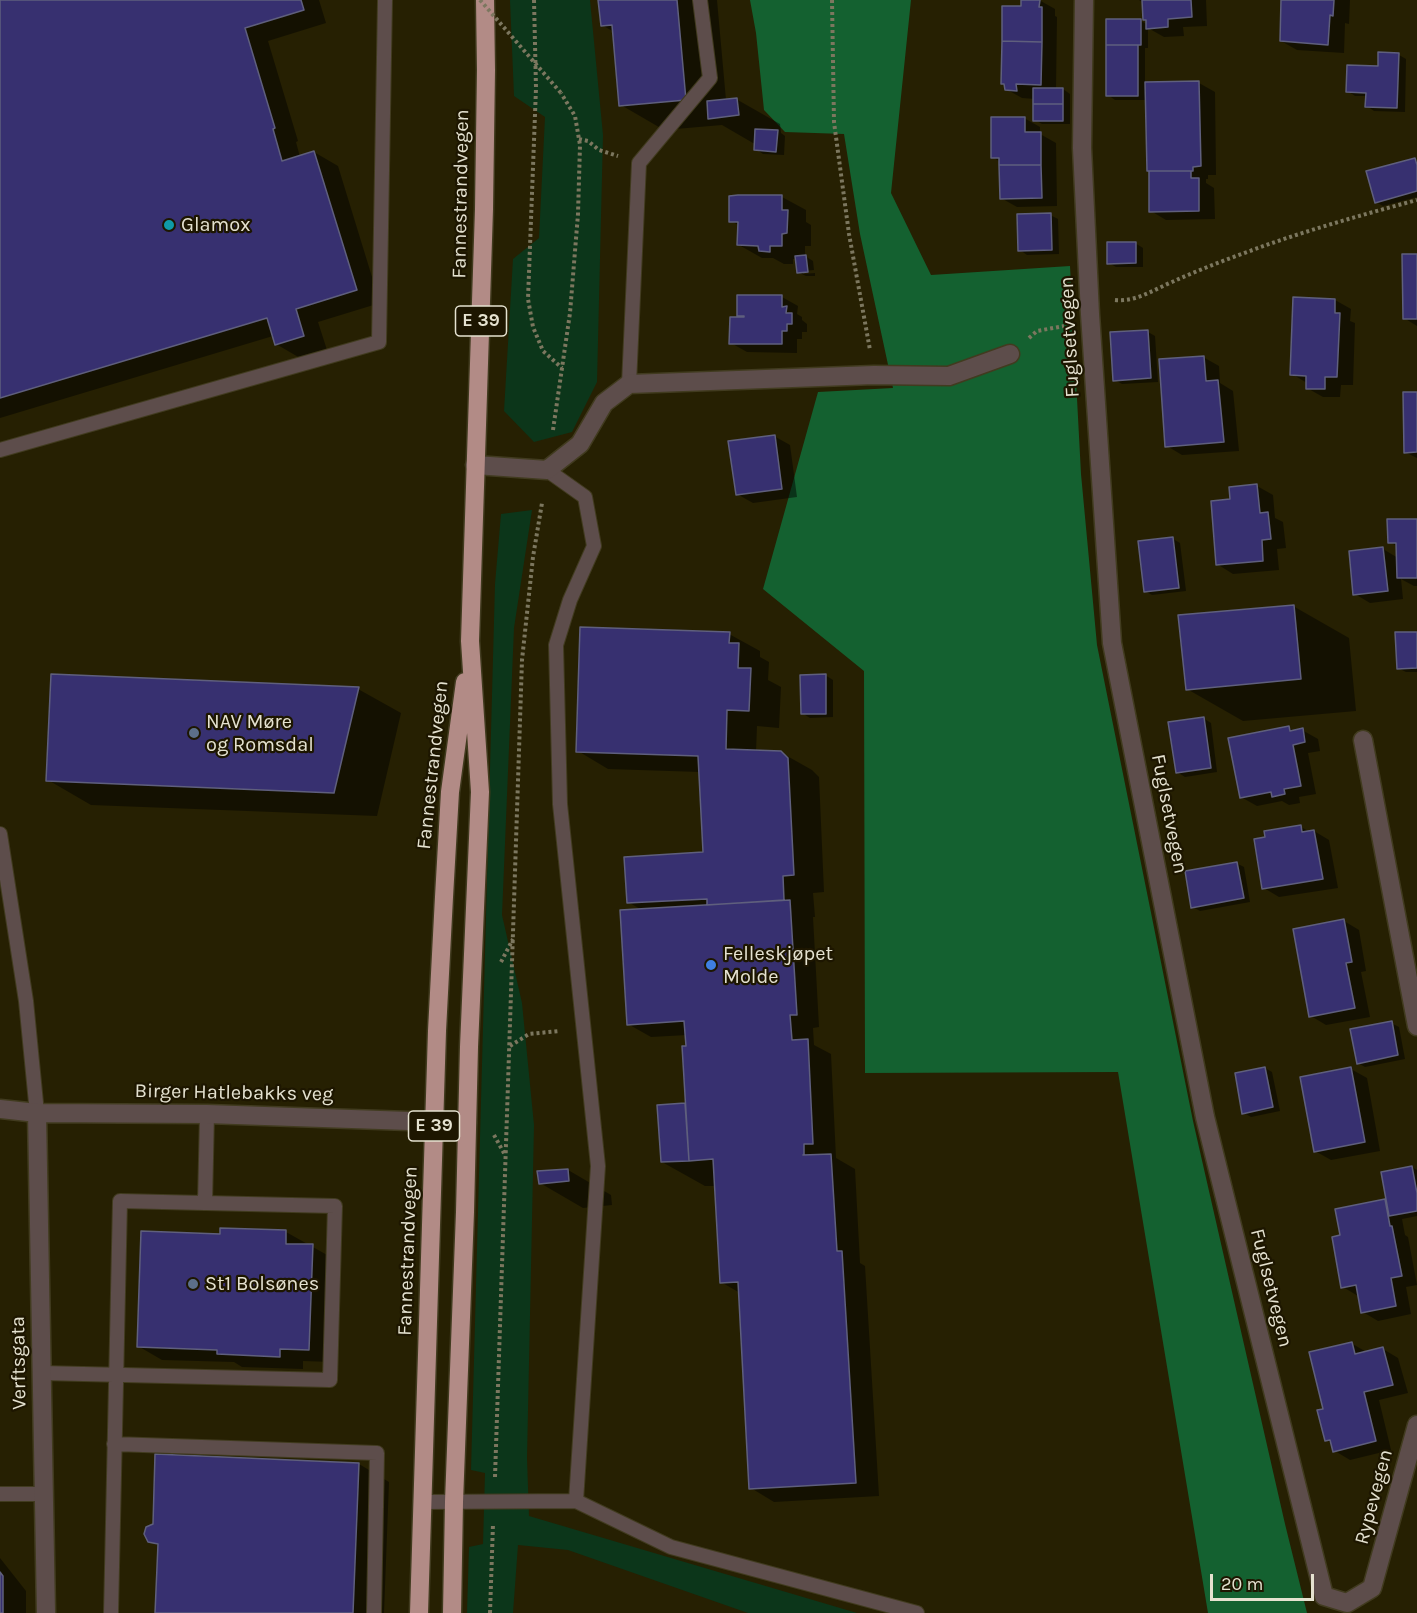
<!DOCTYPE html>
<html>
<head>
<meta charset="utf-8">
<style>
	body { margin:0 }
	#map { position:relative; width:1417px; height:1613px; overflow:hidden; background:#262002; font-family:Karla,sans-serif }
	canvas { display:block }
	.scale { position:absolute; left:1210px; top:1574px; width:104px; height:27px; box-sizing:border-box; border:3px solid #e5e2d0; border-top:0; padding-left:8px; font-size:18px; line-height:21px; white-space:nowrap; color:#e5e2d0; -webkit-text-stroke:4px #1d1600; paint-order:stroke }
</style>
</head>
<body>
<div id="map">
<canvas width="1417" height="1613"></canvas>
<div class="scale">20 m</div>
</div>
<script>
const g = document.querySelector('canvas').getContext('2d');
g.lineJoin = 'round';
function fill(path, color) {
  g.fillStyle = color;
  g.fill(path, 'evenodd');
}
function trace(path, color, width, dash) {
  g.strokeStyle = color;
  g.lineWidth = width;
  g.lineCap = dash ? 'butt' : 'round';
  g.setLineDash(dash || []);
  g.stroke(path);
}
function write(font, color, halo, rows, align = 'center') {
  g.font = font + ' Karla,sans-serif';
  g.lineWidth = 4.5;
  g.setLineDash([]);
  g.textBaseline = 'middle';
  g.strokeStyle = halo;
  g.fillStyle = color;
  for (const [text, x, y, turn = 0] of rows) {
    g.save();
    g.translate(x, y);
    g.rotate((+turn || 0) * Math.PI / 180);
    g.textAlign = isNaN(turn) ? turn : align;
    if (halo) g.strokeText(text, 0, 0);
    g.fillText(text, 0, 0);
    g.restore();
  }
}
fill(new Path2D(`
	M510 0H590L603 135 597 382 572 432 534 442 504 411 513 259 539 238 545 117 514 96Z
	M532 510 514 628 502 915 522 1003 534 1125 527 1458 529 1516 857 1613H748L568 1550 518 1545 513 1613H467L469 1547 483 1544 485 1473 471 1470 495 584 501 514Z`), '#0c361a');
fill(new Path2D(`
	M750 0H911L891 193 931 275 1070 266 1081 474 1097 645 1193 1121 1285 1524 1307 1613H1208L1118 1072 865 1073 864 671 763 589 818 392 893 388 860 234 844 134 785 132 764 110 756 33Z`), '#146130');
fill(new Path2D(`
	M0 0H319L326 23 268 41 298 141 296 142 300 157 314 152 338 166 380 303 318 322 327 350 300 358 276 344 273 336 0 418Z
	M600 0H717L726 100 736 99 780 124 781 133 785 136 784 155 763 154 756 149V143H753L722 125 664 130 621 105 614 32 602 25Z
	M1023 0H1039L1055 9V16L1057 17 1056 89H1063L1070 94V124H1042L1035 120V99L1022 98 1006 89V85L1003 83 1023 8Z
	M1139 0H1206L1207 26 1183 27 1184 36 1164 37 1148 28V48H1145V84L1199 83 1215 92 1216 175H1208V179H1206V183L1214 188 1215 219 1166 220 1151 211 1147 100H1115L1108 95 1141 21 1148 25 1144 3Z
	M1283 0H1350L1349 24 1345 23 1344 53 1297 50 1281 41Z
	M1380 54 1399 55 1406 59 1405 112 1374 111 1367 106V96H1355L1348 91 1379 68Z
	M1024 118 1040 127V134L1056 143 1057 206 1017 207 1001 198 1000 162 993 157Z
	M1415 160 1417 161V197L1383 206 1376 202Z
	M731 197H782L806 210V222L811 225V246H805V256L813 261 814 270 803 271V274L815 273V276H806L798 272 797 259H793V264H784L773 258H762L739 245 740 226 731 221Z
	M1050 215 1058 219 1059 254 1027 255 1020 250Z
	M1135 243 1143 248V267H1116L1109 263Z
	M1417 256V326L1404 318Z
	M738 296 782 297 798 306 797 314 802 317V320L807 324V332H802V339H797V353L747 352 731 343 746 319 739 315Z
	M1294 299 1335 300 1351 309 1350 321 1355 323 1353 385H1341L1340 397H1323L1307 388V383L1292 374Z
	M1148 332 1155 336 1158 382 1122 384 1115 380Z
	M1203 357 1219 366 1220 383 1233 391 1239 451 1182 455 1167 446Z
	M1417 394V458L1405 452Z
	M774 436 790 445 797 497 753 503 737 494Z
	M1257 486 1273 495 1275 518 1283 522 1286 548 1277 549 1279 570 1233 574 1217 564 1231 500Z
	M1417 520V586H1414L1401 579 1403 599 1370 603 1355 594 1383 549 1398 558V547L1390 542Z
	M1173 539 1180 543 1186 591 1152 595 1145 591Z
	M1293 606 1349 638 1356 711 1243 721 1187 689Z
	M1417 633V672H1406L1398 668Z
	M729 634 760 651V657L769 662 768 680 781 687 779 728 757 726 756 752H780L812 770 819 777 824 892 813 893 815 917H813L819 1027 813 1028 814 1045 831 1054 836 1158 855 1169 860 1263 865 1266 879 1496 774 1502 751 1488 740 1293 721 1282 716 1186H705L662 1162 685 1104 687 1106V1035L651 1037 628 1024 642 910 628 902 705 853 700 772 608 769 578 751Z
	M825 675 833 680V717L810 718 802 713Z
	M358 689 401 713 377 816 91 805 48 780Z
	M1203 718 1211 723 1217 772 1185 777 1177 772Z
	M1289 728 1295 731 1302 730 1318 739 1320 751 1308 753 1316 794 1299 797 1300 803 1289 805 1282 801 1257 806 1241 797Z
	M1301 827 1310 832 1314 831 1329 840 1338 888 1279 897 1264 888Z
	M1236 863 1244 867 1250 902 1200 911 1193 907Z
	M1344 921 1359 930 1366 971 1361 972 1370 1017 1326 1025 1311 1016Z
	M1391 1023 1399 1027 1405 1059 1365 1067 1358 1063Z
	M1265 1068 1272 1072 1280 1111 1251 1117 1244 1113Z
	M1351 1069 1367 1078 1380 1151 1331 1160 1315 1151Z
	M1412 1167 1417 1170V1216L1402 1219 1405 1235 1408 1237 1417 1285 1406 1287 1411 1314 1378 1321 1363 1312 1358 1296 1343 1287 1342 1236 1385 1201 1388 1203Z
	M568 1170 611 1195 612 1205 583 1208 540 1183 539 1173Z
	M286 1232 336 1260 332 1362 303 1361V1369L242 1367 234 1362 162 1360 138 1346 222 1235Z
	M1351 1343 1368 1353 1383 1349 1398 1358 1408 1393 1379 1400 1391 1450 1350 1460 1335 1451 1333 1444 1326 1440 1324 1410Z
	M359 1464 389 1482 384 1613H157L159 1546 149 1541Z
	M0 1558 26 1591V1613H0Z`), '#0007');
const building = new Path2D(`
	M0 0H301L304 10 245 28 275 128 273 129 282 161 314 151 357 290 296 309 304 336 275 345 267 318 0 398Z
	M598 0H677L686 100 619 106 612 25 601 26Z
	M1021 0H1040L1039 7H1042V42L1002 41V6H1021Z
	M1142 0H1191L1192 17 1168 19V27L1146 29V20H1143Z
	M1281 0H1334L1333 16 1330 15 1328 45 1280 41Z
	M1106 19H1141V45H1106Z
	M1002 41 1042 42 1041 85 1016 84 1017 91 1005 90 1004 84H1001Z
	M1106 45H1138V96H1106Z
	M1378 52 1399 53 1397 108 1365 107 1366 93 1346 92 1347 65 1378 66Z
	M1199 81 1201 166 1193 167V171H1147L1145 82Z
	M1033 88H1063V104H1033Z
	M737 98 739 115 708 119 707 101Z
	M1033 104H1063V121H1033Z
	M991 117H1025V132H1041V165H999V158H991Z
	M755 129 778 130 776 152 754 150Z
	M1415 158 1417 165V191L1375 203 1366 171Z
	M999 165H1041L1042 198 1000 199Z
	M1149 171H1191V178H1199V211L1149 212Z
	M738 195H782V210H788L787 233 782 234V246H770V252L759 251 758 246 737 245 738 222H729V196Z
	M1051 213 1052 250 1018 251 1017 214Z
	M1107 242H1136V263L1107 264Z
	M1402 254H1417V319H1403Z
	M806 255 808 272 797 273 795 256Z
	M737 295H782V307L787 306 786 313H792V324H787V331H782V344H729L730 317H744V316H737Z
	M1293 297 1335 299V313H1340L1337 377H1325V389H1306V376L1290 375Z
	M1148 330 1151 378 1113 381 1110 332Z
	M1204 356 1206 381 1218 380 1224 442 1165 447 1159 359Z
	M1403 392H1417V452L1404 453Z
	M775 435 782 489 736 495 728 441Z
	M1257 484 1260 513 1268 512 1271 539 1262 540 1263 561 1216 565 1211 501 1230 499 1229 487Z
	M1387 519H1417V578H1397L1396 543H1388Z
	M1173 537 1179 588 1144 592 1138 541Z
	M1383 547 1388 591 1353 595 1349 551Z
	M1294 605 1301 679 1186 690 1178 615Z
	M580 627 730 632 729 643H739L738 668H751L749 711 727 710 726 749 781 751 788 758 794 875 783 876 784 900 707 905V899L627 903 624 857 703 852 698 756 576 752Z
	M1395 632H1417V668L1397 669Z
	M51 674 359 687 334 793 46 781Z
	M826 674V714H801L800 675Z
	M1204 717 1211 768 1176 773 1168 722Z
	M1289 726 1290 731 1303 728 1305 742 1293 745 1301 786 1284 789 1285 794 1272 797 1271 792 1240 798 1228 738Z
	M1301 825 1302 832 1314 830 1323 879 1262 889 1254 839 1265 837 1264 831Z
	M1237 862 1244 898 1191 908 1185 871Z
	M790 900 797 1015H790L792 1040 808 1039 813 1144H804V1154L803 1155 831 1154 837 1251H842L856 1483 749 1489 738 1282 720 1283 713 1159 689 1161 682 1046H686L684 1021 627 1025 620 910Z
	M1344 919 1352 962 1346 963 1355 1008 1309 1017 1293 929Z
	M1392 1021 1398 1055 1357 1064 1350 1029Z
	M1265 1067 1273 1107 1242 1114 1235 1073Z
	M1351 1067 1365 1142 1314 1152 1300 1077Z
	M685 1103 689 1161 661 1162 657 1105Z
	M1412 1166 1417 1193V1211L1389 1216 1381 1172Z
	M568 1169 569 1181 539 1184 537 1171Z
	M1385 1199 1390 1226H1392L1402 1276 1391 1278 1396 1306 1361 1313 1356 1285 1341 1288 1332 1237 1340 1235 1335 1209Z
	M220 1228 286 1230V1244H313L309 1350 280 1349V1357L217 1354V1350L137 1347 141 1231 220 1234Z
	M1352 1342 1355 1354 1383 1347 1393 1385 1364 1392 1376 1441 1333 1452 1330 1440 1325 1441 1317 1410 1323 1409 1309 1352Z
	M155 1454 359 1463 353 1613H155L158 1544 148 1542 144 1534 146 1527 153 1524Z
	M0 1572 3 1576V1613H0Z`);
fill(building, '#373070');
trace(building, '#5f5f7d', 1.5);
const lane = new Path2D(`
	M629 384 639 163 710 78 700 0
	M0 450 379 342 385 0
	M547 470 585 497 594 546 570 600 556 645 560 804 598 1166 576 1501
	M0 834 26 1001 37 1113
	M42 1373 330 1380 335 1206 205 1203 207 1114
	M114 1444 377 1453 374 1613
	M0 1494H44
	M421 1502 576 1501 671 1547 917 1613
	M111 1613 120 1201 205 1203`);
const street = new Path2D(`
	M1084 0 1082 148 1090 314 1112 643 1205 1117 1324 1596 1347 1603 1372 1588 1417 1425
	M475 465 547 470 580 444 604 403 629 384 874 375 949 376 1010 354
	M1363 740 1417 1026
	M0 1109 37 1113 207 1114 467 1123
	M37 1113 46 1613`);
const highway = new Path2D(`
	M419 1613 437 1031 444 897 450 792 465 682
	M452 1613 454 1502 465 1212 469 1047 480 792 470 641 484 209 486 70 485 0`);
trace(lane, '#413b1f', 16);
trace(street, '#413b1f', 21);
trace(highway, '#413b1f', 21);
trace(new Path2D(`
	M534 0 536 88 528 299 533 327 543 351 562 368
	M832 0 834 122 849 234 870 350
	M579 139 588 141 599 150 618 156
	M1115 300C1136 302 1153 290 1172 282 1205 267 1241 254 1275 242 1322 226 1369 213 1417 200
	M1029 338 1037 331 1064 326
	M553 430 570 313 578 214 580 145 575 116 561 93
	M501 962 513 939
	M510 1046 529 1034 559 1031
	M494 1135 505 1155
	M495 1477 522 660 533 557 542 503
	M490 1613 493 1524`), '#7c775f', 4, [3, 3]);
trace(lane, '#5d4d4b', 14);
trace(street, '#5d4d4b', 18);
trace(highway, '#b28b86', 18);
trace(new Path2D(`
	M480 0 561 93`), '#7c775f', 4, [3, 3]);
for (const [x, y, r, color] of [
	[169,225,6,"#0f9aa8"],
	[194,733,6,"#5c6f8a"],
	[711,965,6,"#3f7fe0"],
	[193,1284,6,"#5c6f8a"]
]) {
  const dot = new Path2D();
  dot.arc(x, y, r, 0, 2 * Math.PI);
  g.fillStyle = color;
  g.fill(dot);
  trace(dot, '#1d1600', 2);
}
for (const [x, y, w] of [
	[481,321,51],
	[434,1126,51]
]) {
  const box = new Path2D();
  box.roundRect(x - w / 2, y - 15, w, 30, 4.5);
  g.fillStyle = '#1d1600';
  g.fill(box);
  trace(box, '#e5e2d0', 1.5);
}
write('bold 18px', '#e5e2d0', null, [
	["E 39",481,321],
	["E 39",434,1126]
]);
write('20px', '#e5e2d0', '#1d1600', [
	["Fannestrandvegen",461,194,-89],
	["Fuglsetvegen",1070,337,-93],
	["Fannestrandvegen",433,765,-84],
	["Fuglsetvegen",1169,814,79],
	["Birger Hatlebakks veg",234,1093,1],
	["Fannestrandvegen",408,1251,-88],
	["Fuglsetvegen",1271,1288,76],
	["Verftsgata",19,1363,-91],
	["Rypevegen",1374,1497,-75]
]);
write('20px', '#e5e2d0', '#1d1600', [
	["Glamox",181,225],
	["NAV Møre",206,722],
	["og Romsdal",206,745],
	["Felleskjøpet",723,954],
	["Molde",723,977],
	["St1 Bolsønes",205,1284]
], 'left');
</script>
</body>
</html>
